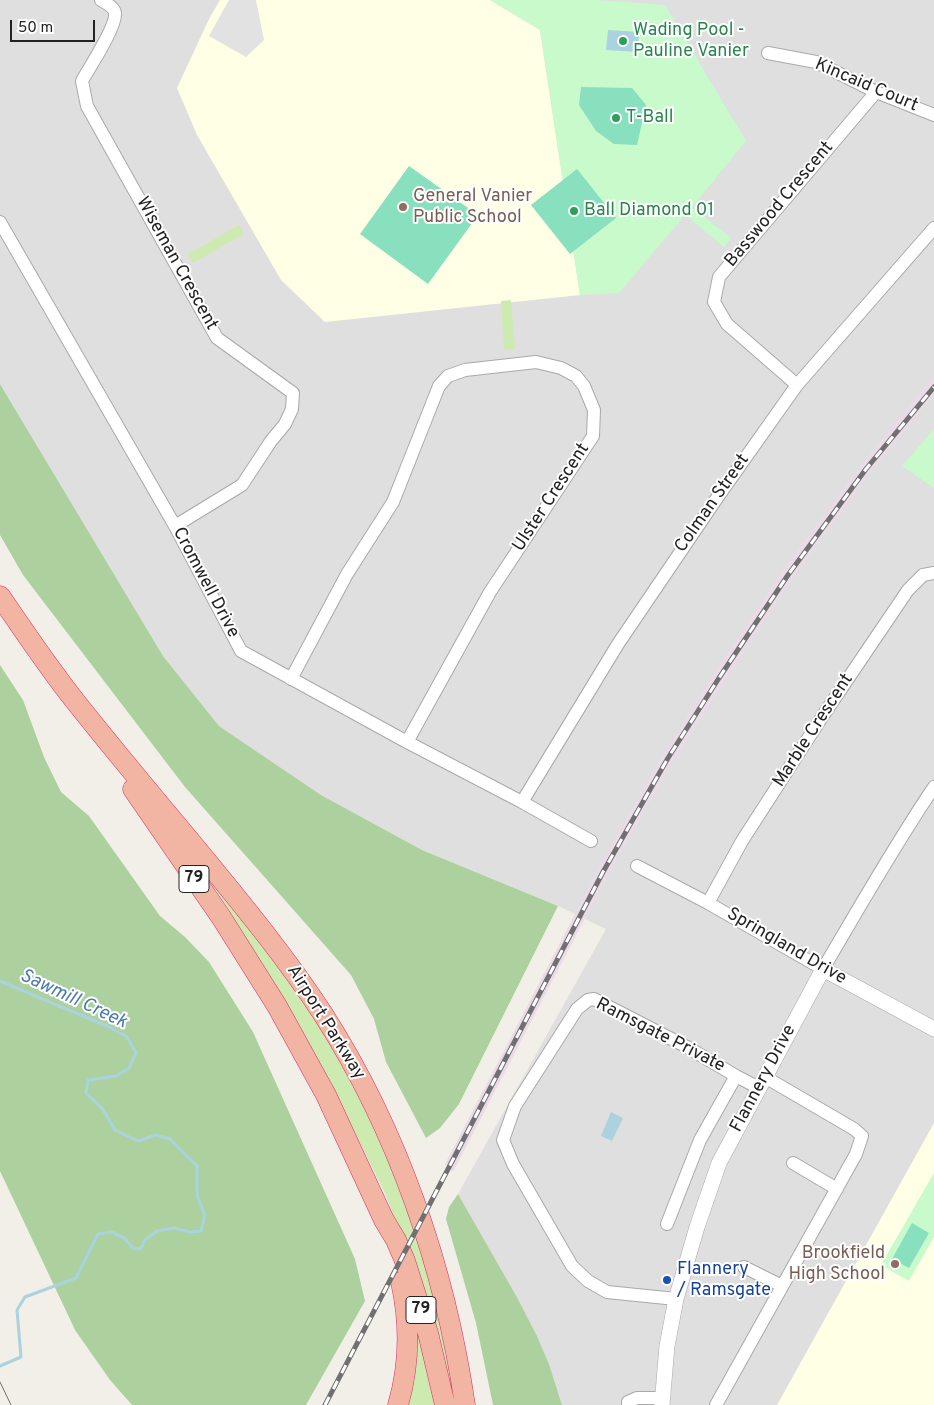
<!DOCTYPE html>
<html>
<head>
<meta charset="utf-8">
<style>
	body { margin:0 }
	#map { position:relative; width:934px; height:1405px; overflow:hidden; background:#f2efe9; font-family:Overpass,sans-serif }
	canvas { display:block }
	.scale { position:absolute; left:10px; top:20px; width:85px; height:22px; box-sizing:border-box; border:2px solid #222; border-top:0; padding-left:6px; font-size:15px; line-height:18px; white-space:nowrap; color:#222; -webkit-text-stroke:4px #fff; paint-order:stroke }
</style>
</head>
<body>
<div id="map">
<canvas width="934" height="1405"></canvas>
<div class="scale">50 m</div>
</div>
<script>
const g = document.querySelector('canvas').getContext('2d');
g.lineJoin = 'round';
function fill(path, color) {
  g.fillStyle = color;
  g.fill(path, 'evenodd');
}
function trace(path, color, width, dash) {
  g.strokeStyle = color;
  g.lineWidth = width;
  g.lineCap = dash ? 'butt' : 'round';
  g.setLineDash(dash || []);
  g.stroke(path);
}
function write(font, color, halo, rows, align = 'center') {
  g.font = font + ' Overpass,sans-serif';
  g.lineWidth = 4;
  g.setLineDash([]);
  g.textBaseline = 'middle';
  g.strokeStyle = halo;
  g.fillStyle = color;
  for (const [text, x, y, turn = 0] of rows) {
    g.save();
    g.translate(x, y);
    g.rotate((+turn || 0) * Math.PI / 180);
    g.textAlign = isNaN(turn) ? turn : align;
    if (halo) g.strokeText(text, 0, 0);
    g.fillText(text, 0, 0);
    g.restore();
  }
}
fill(new Path2D(`
	M0 0H934V1405H562L549 1364 537 1336 518 1299 458 1194 606 929 558 906 422 850 321 795 219 726 163 656 0 384Z`), '#e0dfdf');
fill(new Path2D(`
	M934 376V395L871 471 793 577 725 680 673 761 608 874 453 1172 445 1164 600 866 665 752 716 671 784 569 863 463Z`), '#ebdbe8');
fill(new Path2D(`
	M220 0H490L540 30 580 295 325 322 281 280 197 135 177 88 209 19Z
	M934 1123V1405H777Z`), '#ffffe5');
fill(new Path2D(`
	M239 225 244 234 193 263 188 254Z
	M511 300 515 349 504 350 501 301Z
	M217 883 298 988 375 1120 426 1255 459 1405H453L410 1257 384 1191 335 1093 227 906 213 886Z
	M416 1334H419L435 1405H404Z`), '#cdebb0');
fill(new Path2D(`
	M0 384 163 656 219 726 321 795 422 850 558 906 459 1104 440 1128 426 1138 386 1062 374 1019 351 975 185 787 23 575 0 535Z
	M0 665 23 700 44 757 61 792 89 816 160 916 185 937 209 962 253 1032 355 1259 365 1301 306 1405H132L110 1380 75 1330 0 1171Z
	M458 1194 518 1299 537 1336 549 1364 562 1405H493L476 1323 446 1219 449 1207Z`), '#add19e');
fill(new Path2D(`
	M490 0H597L665 5 746 141 692 207 731 238 724 247 685 215 619 293 580 295 540 30Z
	M934 429V488L902 466Z
	M934 1173V1237L909 1281 881 1265Z`), '#c8facc');
fill(new Path2D(`
	M581 87 632 88 646 105 637 145 614 144 596 131 579 105Z
	M409 166 478 215 428 284 360 234Z
	M577 169 616 218 570 254 531 205Z
	M912 1223 929 1233 909 1268 892 1259Z`), '#88e0be');
fill(new Path2D(`
	M229 0H256L264 40 246 57 209 36Z`), '#e2e2e2');
fill(new Path2D(`
	M608 30 639 32 638 52 606 50Z
	M611 1112 623 1118 612 1141 601 1136Z`), '#aad3df');
trace(new Path2D(`
	M0 981 109 1027 127 1037 136 1053 129 1068 116 1076 88 1080 86 1093 102 1108 115 1130 138 1141 156 1135 170 1139 197 1166V1195L205 1215 201 1231 190 1232 174 1228 157 1231 145 1240 141 1248 134 1249 123 1237 111 1232 98 1234 76 1278 25 1297 17 1310 21 1357 0 1366`), '#aad3df', 3);
const minor = new Path2D(`
	M101 0C106 3 114 7 115 13 117 26 89 68 82 81L87 106 217 338 293 393 292 409 285 424 271 441 242 485 175 526
	M768 53 816 62 876 92 934 115
	M0 222 175 526 241 651 407 742 522 802 591 841
	M797 385 727 324 714 302 719 277 876 92
	M291 679 347 574 393 502 439 386 448 376 465 370 536 362 561 368 576 376 584 386 594 410 593 436 490 592 407 742
	M522 802 618 644 717 498 797 385 934 228
	M637 866 708 903 823 969C859 908 894 846 934 787
	M708 903 742 841 820 720 908 590 923 575 934 573
	M793 1163 837 1189
	M667 1224 700 1140 736 1076
	M744 1267 782 1286
	M676 1299 607 1292 588 1281 572 1266 513 1164 503 1140 515 1106 577 1009 588 1000 594 999 687 1047 736 1076 759 1088
	M628 1405V1402L637 1398H663
	M716 1405 856 1154 862 1136 854 1129 765 1077`);
const tertiary = new Path2D(`
	M662 1405 667 1346 676 1299 697 1227 719 1163 823 969 934 1029`);
const trunk = new Path2D(`
	M0 596C24 631 48 667 75 701 117 754 161 806 205 859 246 909 287 959 323 1014 398 1131 445 1268 465 1405
	M133 789 221 917 277 1006 326 1095 384 1220 396 1240 405 1261 428 1333 445 1405
	M398 1405C410 1364 410 1323 401 1282`);
trace(minor, '#a9a9a9', 14);
trace(tertiary, '#a9a9a9', 16);
trace(trunk, '#dc2a67', 21);
trace(minor, '#fff', 12);
trace(tertiary, '#fff', 15);
trace(trunk, '#f2b4a3', 20);
trace(new Path2D(`
	M0 1382 11 1405`), '#707070', 1);
const rail = new Path2D(`
	M325 1405 603 872 668 758 719 678 788 575 866 469 934 387`);
trace(rail, '#707070', 5);
trace(rail, '#fff', 3, [9]);
for (const [x, y, r, color] of [
	[623,41,5,"#2e9e5b"],
	[616,118,5,"#2e9e5b"],
	[403,207,5,"#8d6e63"],
	[574,211,5,"#2e9e5b"],
	[895,1264,5,"#8d6e63"],
	[667,1280,5,"#1a4fb4"]
]) {
  const dot = new Path2D();
  dot.arc(x, y, r, 0, 2 * Math.PI);
  g.fillStyle = color;
  g.fill(dot);
  trace(dot, '#fff', 2);
}
for (const [x, y, w] of [
	[194,879,30],
	[421,1310,30]
]) {
  const box = new Path2D();
  box.roundRect(x - w / 2, y - 13.5, w, 27, 4);
  g.fillStyle = '#fff';
  g.fill(box);
  trace(box, '#222', 1);
}
write('bold 16px', '#222', null, [
	["79",194,879],
	["79",421,1310]
]);
write('18px', '#27864d', '#fff', [
	["Wading Pool -",633,31],
	["Pauline Vanier",633,52],
	["T-Ball",626,118],
	["Ball Diamond 01",584,211]
], 'left');
write('18px', '#222', '#fff', [
	["Kincaid Court",866,86,23],
	["Basswood Crescent",780,205,-50],
	["Wiseman Crescent",176,264,61],
	["Ulster Crescent",552,498,-57],
	["Colman Street",713,504,-55],
	["Cromwell Drive",205,583,62],
	["Marble Crescent",814,731,-57],
	["Springland Drive",786,947,30],
	["Airport Parkway",325,1023,58],
	["Ramsgate Private",660,1036,27],
	["Flannery Drive",764,1079,-62]
]);
write('18px', '#785e54', '#fff', [
	["General Vanier",413,197],
	["Public School",413,218],
	["Brookfield",885,1254,"right"],
	["High School",885,1275,"right"]
], 'left');
write('18px', '#164399', '#fff', [
	["Flannery",677,1270],
	["/ Ramsgate",677,1291]
], 'left');
write('italic 19px', '#4a7aab', '#fff', [
	["Sawmill Creek",73,1000,25]
]);
</script>
</body>
</html>
